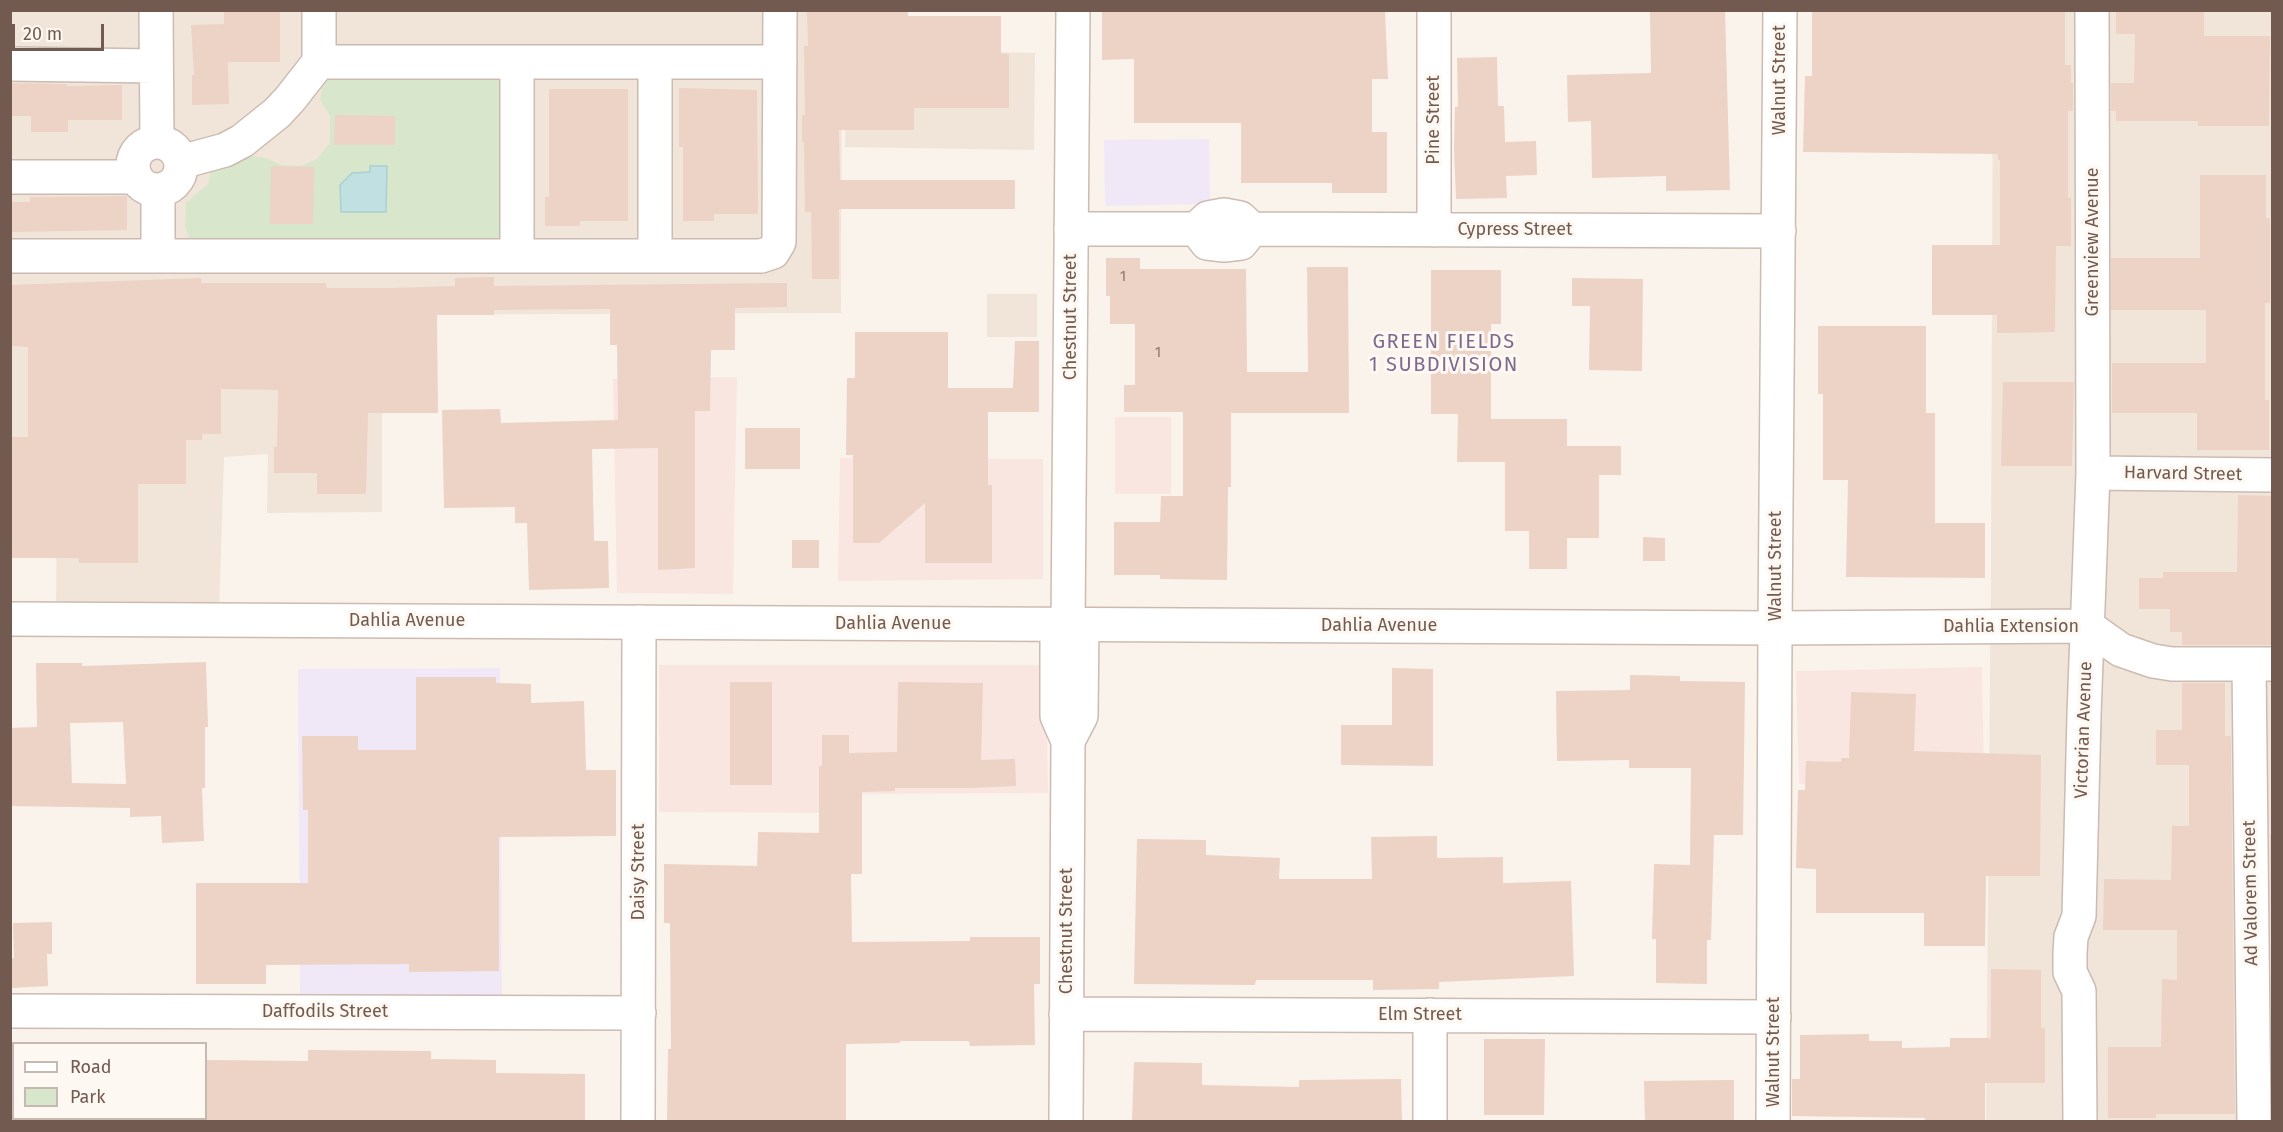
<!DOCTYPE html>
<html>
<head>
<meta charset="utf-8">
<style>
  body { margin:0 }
  #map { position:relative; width:2283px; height:1132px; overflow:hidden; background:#faf3eb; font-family:"Fira Sans",sans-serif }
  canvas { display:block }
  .frame { position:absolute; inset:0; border:12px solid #735a51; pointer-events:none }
  .legend { position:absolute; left:12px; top:1042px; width:195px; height:78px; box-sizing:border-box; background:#fdf8f1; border:2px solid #c6b9b1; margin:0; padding:8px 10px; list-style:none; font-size:18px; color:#735a51 }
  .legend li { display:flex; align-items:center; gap:12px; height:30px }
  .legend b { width:30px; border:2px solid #c6b9b1 }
  .scale { position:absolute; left:12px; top:24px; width:92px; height:27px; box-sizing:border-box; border:3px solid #735a51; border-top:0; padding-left:8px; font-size:18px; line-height:21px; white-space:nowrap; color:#735a51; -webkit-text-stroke:4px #fdf8f1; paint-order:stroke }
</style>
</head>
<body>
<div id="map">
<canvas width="2283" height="1132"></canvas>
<div class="frame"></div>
<ul class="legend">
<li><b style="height:8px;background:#fff"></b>Road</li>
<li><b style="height:16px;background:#d8e7cb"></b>Park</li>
</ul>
<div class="scale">20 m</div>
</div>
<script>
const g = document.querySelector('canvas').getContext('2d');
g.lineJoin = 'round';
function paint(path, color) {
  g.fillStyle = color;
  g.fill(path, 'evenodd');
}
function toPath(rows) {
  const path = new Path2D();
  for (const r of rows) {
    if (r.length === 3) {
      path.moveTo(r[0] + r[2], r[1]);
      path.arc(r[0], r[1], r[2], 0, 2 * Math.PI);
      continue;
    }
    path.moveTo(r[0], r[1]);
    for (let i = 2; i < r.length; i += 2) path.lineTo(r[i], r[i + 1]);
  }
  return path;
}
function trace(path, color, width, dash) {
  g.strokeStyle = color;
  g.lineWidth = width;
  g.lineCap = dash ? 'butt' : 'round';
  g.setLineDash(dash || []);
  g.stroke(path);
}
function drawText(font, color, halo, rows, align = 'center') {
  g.font = font + ' "Fira Sans",sans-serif';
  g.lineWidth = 6;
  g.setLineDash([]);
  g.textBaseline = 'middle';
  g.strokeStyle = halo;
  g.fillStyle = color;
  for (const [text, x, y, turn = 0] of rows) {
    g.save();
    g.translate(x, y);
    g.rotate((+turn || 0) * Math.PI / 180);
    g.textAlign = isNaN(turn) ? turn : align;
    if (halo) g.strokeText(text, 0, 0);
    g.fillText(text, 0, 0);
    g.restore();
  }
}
paint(toPath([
  [10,11,842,11,841,313,11,316],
  [1993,11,2272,11,2272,1121,1986,1122,1991,567],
  [847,50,1035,53,1034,150,845,147],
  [987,294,1037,294,1037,337,987,337],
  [382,321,382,512,267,513,268,454,224,457,219,612,56,612,57,485,11,485,10,323]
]), '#f1e5da');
paint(toPath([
  [737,377,733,594,617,593,613,379],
  [1115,417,1171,417,1171,494,1115,494],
  [840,458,1043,459,1043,579,838,581],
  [659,665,1046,665,1048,793,855,794,854,813,659,812],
  [1982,667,1984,780,1799,784,1796,671]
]), '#f9e6e1');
paint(toPath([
  [1209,139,1210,204,1105,206,1104,140],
  [500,668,502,996,300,997,298,669]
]), '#f0e8f7');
paint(toPath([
  [333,70,510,73,510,241,202,244,189,239,185,226,186,203,208,184,211,171,253,156,266,158,281,165,301,166,317,159,330,143,330,116,320,100,322,88]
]), '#d8e7cb');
const water = toPath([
  [370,166,387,166,386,212,341,212,340,185,352,173,370,172,370,166]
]);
paint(water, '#c1e0e2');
trace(water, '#a9d0d3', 1.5);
paint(toPath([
  [224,10,280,10,280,62,228,62,229,104,192,105,192,75,194,75,191,25,224,24],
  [807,10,908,10,908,16,1001,16,1001,53,1009,54,1009,108,914,108,914,130,839,130,840,180,1015,180,1015,209,839,209,839,279,812,279,811,212,805,212,804,142,802,142,802,115,805,115,804,46,808,46],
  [1102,10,1385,10,1388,79,1372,79,1372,132,1387,132,1387,193,1332,193,1332,183,1241,183,1241,123,1134,123,1134,59,1102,60],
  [1650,10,1725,10,1730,190,1666,191,1666,176,1592,178,1591,121,1568,122,1567,75,1651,73],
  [1812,10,2065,10,2065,65,2071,65,2071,83,2073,83,2073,111,2068,111,2068,198,2071,198,2071,246,2056,246,2055,332,1997,333,1997,315,1932,315,1932,245,2000,245,2000,160,1998,160,1998,154,1803,152,1805,76,1812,76],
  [2116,10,2204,10,2204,36,2270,36,2269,126,2198,126,2198,121,2116,121,2116,111,2111,111,2111,83,2134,83,2135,34,2116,34],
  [1497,57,1498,106,1504,106,1505,142,1536,141,1537,175,1506,176,1507,198,1456,199,1454,149,1455,107,1458,107,1457,58],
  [10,83,67,84,67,86,122,85,122,120,68,120,68,132,31,132,31,116,10,116],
  [679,88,757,90,758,214,714,214,714,221,683,221,683,147,679,147],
  [549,89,628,89,628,221,580,221,580,226,545,226,545,197,549,197],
  [335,115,395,116,395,145,334,145],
  [271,166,314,167,313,224,270,224],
  [2200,175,2266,175,2266,218,2270,218,2270,303,2265,303,2265,400,2269,400,2269,450,2197,450,2197,413,2112,413,2112,363,2206,363,2206,310,2111,310,2111,258,2200,258],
  [127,196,127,230,10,232,10,202,30,202,30,197],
  [1106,258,1140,258,1140,269,1246,269,1247,372,1308,372,1307,267,1348,267,1349,413,1231,413,1231,487,1228,487,1227,580,1160,579,1160,575,1114,575,1114,522,1160,522,1161,496,1183,496,1183,412,1124,412,1124,385,1135,385,1135,324,1110,324,1110,296,1106,296],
  [1431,270,1501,270,1501,324,1491,324,1491,419,1567,419,1567,446,1621,446,1621,475,1599,475,1599,538,1567,538,1567,569,1529,569,1529,531,1505,531,1505,462,1457,462,1458,414,1431,414],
  [494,277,494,286,787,283,787,307,735,308,735,350,711,350,710,411,695,411,695,568,658,570,658,448,592,449,594,541,608,541,609,588,529,590,527,523,515,523,515,507,444,508,442,410,500,409,501,423,618,420,617,345,610,345,610,309,601,309,494,310,494,315,437,315,438,413,368,413,366,494,317,494,317,473,274,473,274,447,277,447,278,390,221,389,221,434,202,434,202,440,186,440,186,484,138,484,138,563,79,563,79,558,10,558,10,437,28,437,28,347,10,346,10,285,201,278,201,283,326,283,327,288,390,288,455,286,455,278],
  [1572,278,1643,279,1642,371,1589,370,1590,306,1572,306],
  [1818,326,1926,326,1926,413,1935,413,1935,523,1985,523,1985,578,1846,577,1848,480,1823,480,1823,394,1818,394],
  [855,332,948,332,948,388,1013,388,1015,341,1039,341,1039,412,988,412,988,485,992,485,992,563,925,563,925,503,879,543,853,543,853,455,846,455,847,378,855,378],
  [2003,382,2074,382,2072,466,2001,466],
  [745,428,800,428,800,469,745,469],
  [2238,495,2272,496,2272,645,2182,645,2182,632,2170,632,2170,609,2139,609,2139,578,2163,578,2163,572,2237,572],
  [1643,537,1665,538,1665,561,1643,561],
  [792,540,819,540,819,568,792,568],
  [206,662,208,727,205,727,205,788,202,788,204,841,162,843,161,816,130,817,130,808,10,806,10,728,37,727,36,663,82,663,82,666],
  [123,722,126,784,72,783,70,723],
  [1392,668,1433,669,1433,766,1341,765,1341,725,1392,725],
  [1630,675,1680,676,1680,681,1745,682,1743,835,1714,835,1711,940,1707,940,1707,984,1656,983,1656,939,1652,939,1654,864,1690,865,1691,768,1629,768,1629,760,1557,761,1556,691,1630,690],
  [416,677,496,677,496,683,531,684,531,703,584,701,586,770,616,770,616,836,499,837,499,971,409,972,409,964,266,965,266,984,196,984,196,883,308,883,308,810,303,810,302,736,358,736,358,750,416,750],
  [730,682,772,682,772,785,730,785],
  [898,682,983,683,981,760,1015,759,1016,786,972,788,895,788,895,791,862,792,862,874,851,874,852,942,970,941,970,937,1040,937,1040,984,1034,984,1035,1045,970,1046,969,1041,900,1041,900,1043,846,1044,846,1122,667,1122,668,1049,671,1049,670,923,664,923,664,864,757,866,758,832,819,833,819,766,822,766,822,735,849,735,849,753,897,752],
  [2182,683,2225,683,2225,736,2231,736,2235,1114,2156,1114,2156,1118,2108,1118,2108,1047,2161,1047,2162,979,2177,980,2177,930,2103,930,2104,879,2171,880,2172,826,2189,826,2189,765,2156,765,2156,730,2182,730],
  [1851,692,1916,694,1914,751,2041,755,2040,876,1986,876,1985,946,1924,946,1924,913,1816,913,1816,869,1796,868,1798,790,1805,790,1806,761,1841,762,1841,758,1849,758],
  [2270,835,2272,835,2272,1099],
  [1437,836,1437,858,1503,857,1503,883,1571,881,1574,976,1439,982,1439,989,1373,990,1373,980,1256,980,1255,985,1134,984,1137,839,1206,840,1206,855,1280,858,1279,879,1372,879,1371,837],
  [52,922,52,954,47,954,48,986,12,988,10,958,14,958,13,923],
  [1991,969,2041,970,2041,1028,2045,1028,2045,1083,1985,1083,1985,1122,1925,1122,1925,1118,1792,1116,1792,1079,1800,1079,1800,1035,1869,1034,1869,1041,1902,1041,1902,1048,1950,1047,1950,1038,1991,1038],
  [1484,1039,1545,1039,1544,1115,1484,1115],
  [308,1050,431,1051,431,1059,496,1060,496,1073,585,1074,585,1122,206,1122,206,1060,308,1061],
  [1134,1062,1202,1063,1202,1085,1299,1087,1299,1080,1401,1079,1402,1122,1132,1122],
  [1734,1080,1734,1122,1645,1122,1644,1081]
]), '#edd2c6');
const street = toPath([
  [156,10,157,141],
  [1780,10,1775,628,2087,626,2121,650,2153,661,2172,664,2272,664],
  [319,62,780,62],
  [517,62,517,256],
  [655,62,655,256],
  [10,64,156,66],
  [157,166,24],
  [181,162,225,150,242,141,277,113,290,99,319,62,319,10],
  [10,177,136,177],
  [158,190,158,256],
  [1071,229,1196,229,1208,218,1224,215,1240,218,1252,229,1779,231],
  [1196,229,1207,243,1224,245,1241,243,1252,229],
  [1434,230,1434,10],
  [10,256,761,256,773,252,779,242,780,10],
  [2093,473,2272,475],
  [1057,624,1057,716,1068,741,1066,1122],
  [2249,664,2254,1122],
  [1068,741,1081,716,1082,625],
  [10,1011,639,1013],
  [1066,1014,1774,1017],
  [1430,1015,1430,1122],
  [638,1122,639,622],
  [2080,1122,2079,991,2070,972,2070,953,2071,937,2079,916,2084,715,2093,473,2092,10]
]);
const secondary = toPath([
  [10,619,1775,628,1773,1122],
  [1068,624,1073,10]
]);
trace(street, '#ccbbb2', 36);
trace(secondary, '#cebbb0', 36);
trace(street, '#fff', 33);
trace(secondary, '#fff', 33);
drawText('15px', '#92786e', null, [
  ["1",1123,277],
  ["1",1158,353]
]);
drawText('18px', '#735a51', '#fdf8f1', [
  ["Walnut Street",1780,80,-90],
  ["Pine Street",1434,120,-90],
  ["Cypress Street",1515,230],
  ["Greenview Avenue",2093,242,-90],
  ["Chestnut Street",1071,317,-90],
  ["Harvard Street",2183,474,1],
  ["Walnut Street",1776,566,-90],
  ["Dahlia Avenue",407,621],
  ["Dahlia Avenue",893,624],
  ["Dahlia Avenue",1379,626],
  ["Dahlia Extension",2011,627],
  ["Victorian Avenue",2084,730,-88],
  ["Daisy Street",639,872,-90],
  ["Ad Valorem Street",2251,893,-91],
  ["Chestnut Street",1067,931,-90],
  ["Daffodils Street",325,1012],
  ["Elm Street",1420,1015],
  ["Walnut Street",1774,1052,-90]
]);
g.letterSpacing = '1.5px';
drawText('20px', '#7e698e', '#fdf8f1', [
  ["GREEN FIELDS",1444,342],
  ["1 SUBDIVISION",1444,365]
]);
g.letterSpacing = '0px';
</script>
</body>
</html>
